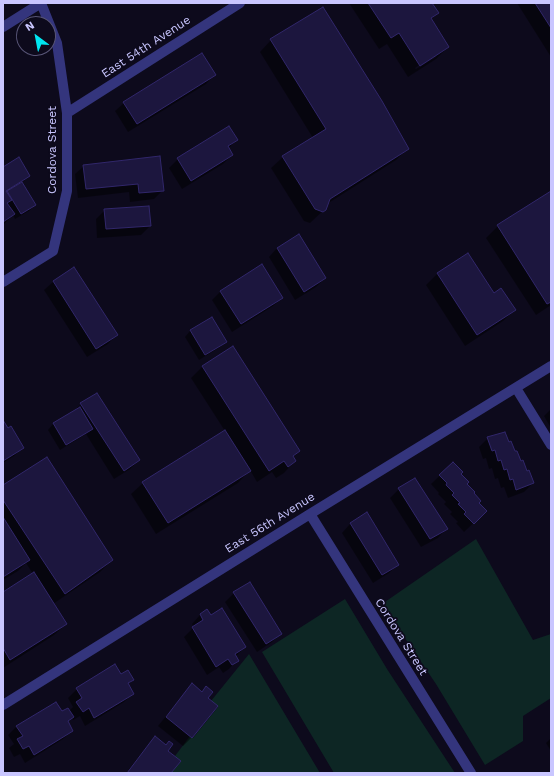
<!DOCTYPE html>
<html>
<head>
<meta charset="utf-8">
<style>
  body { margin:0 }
  #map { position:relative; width:554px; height:776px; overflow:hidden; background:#0d0a1c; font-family:"Work Sans",sans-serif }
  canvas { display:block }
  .frame { position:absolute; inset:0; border:4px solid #c9c6ff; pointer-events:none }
  .north { position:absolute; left:16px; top:16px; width:40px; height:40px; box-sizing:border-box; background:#0d0a1c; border:1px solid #585577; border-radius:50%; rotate:328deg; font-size:11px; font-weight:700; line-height:16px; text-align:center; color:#c9c6ff }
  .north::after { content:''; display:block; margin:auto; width:14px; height:18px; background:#00e6f1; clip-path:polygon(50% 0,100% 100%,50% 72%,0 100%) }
</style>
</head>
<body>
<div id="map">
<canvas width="554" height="776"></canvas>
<div class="frame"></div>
<div class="north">N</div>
</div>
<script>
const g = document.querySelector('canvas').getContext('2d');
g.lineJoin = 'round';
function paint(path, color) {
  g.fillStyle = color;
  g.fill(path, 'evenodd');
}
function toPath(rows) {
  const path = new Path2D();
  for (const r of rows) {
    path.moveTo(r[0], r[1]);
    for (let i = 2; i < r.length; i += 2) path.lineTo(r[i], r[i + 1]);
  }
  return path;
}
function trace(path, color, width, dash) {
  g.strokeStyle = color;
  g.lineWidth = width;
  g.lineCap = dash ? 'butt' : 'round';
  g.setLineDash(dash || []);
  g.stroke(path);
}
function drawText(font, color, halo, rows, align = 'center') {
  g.font = font + ' "Work Sans",sans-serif';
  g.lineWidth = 3.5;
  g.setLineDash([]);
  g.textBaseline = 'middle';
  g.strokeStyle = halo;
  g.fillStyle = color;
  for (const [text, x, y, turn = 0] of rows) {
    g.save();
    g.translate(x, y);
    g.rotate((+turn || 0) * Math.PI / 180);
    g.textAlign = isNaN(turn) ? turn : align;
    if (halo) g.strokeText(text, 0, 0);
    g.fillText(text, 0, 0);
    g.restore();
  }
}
paint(toPath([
  [476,539,533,640,551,634,551,698,523,716,523,741,485,765,436,684,382,604],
  [345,599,387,669,455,773,334,773,262,652],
  [249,654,320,773,171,773,181,761,175,756,190,736,193,738,218,707,211,701]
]), '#0d2624');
paint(toPath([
  [349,3,431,3,437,13,430,20,448,47,436,59,408,77,387,44,379,49],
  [436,54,436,57,416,69,415,68],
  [517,3,551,3,551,57],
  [271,40,407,149,396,160,327,204,325,209,310,223,304,221,271,168,283,157,313,138,260,52],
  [214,75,206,84,128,132,115,111,124,103],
  [229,128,236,140,228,149,232,155,223,164,182,189,169,168,178,159],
  [84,166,163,190,154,199,130,202,129,192,78,198,75,174],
  [3,168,29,175,22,183,35,205,29,211,15,219,13,215,3,225],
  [551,192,551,305,536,315,486,238,498,226],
  [105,210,150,226,141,235,97,238,96,219],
  [277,248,325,278,316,287,295,300,269,257],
  [468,255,493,294,514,310,503,321,465,346,426,285,437,274],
  [74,268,116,335,108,344,87,357,44,290,53,282],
  [220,292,282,298,273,306,232,332,212,300],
  [211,318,226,342,220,347,199,360,185,337,190,331],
  [203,366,299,451,293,457,295,461,284,473,276,478,272,472,257,482,250,470,238,483,156,534,131,494,143,483,225,431,191,378],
  [81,404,139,460,130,469,114,479,86,434,60,450,48,430,53,424,73,412],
  [551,409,551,428,544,416],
  [3,422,23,447,14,456,3,463],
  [488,438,508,443,533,483,524,492,508,498,504,487,501,488,498,478,495,479,492,468,489,469,486,458,483,459,479,447],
  [453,463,478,503,486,511,464,532,456,523,458,522,450,514,452,512,444,504,446,502,438,494,439,493,431,484],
  [3,486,112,560,100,572,53,604,66,624,54,635,3,668,3,594,33,574,26,563,18,571,3,580],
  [399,489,446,529,438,538,421,547,390,498],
  [367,513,398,564,389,573,373,583,342,533,350,524],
  [234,593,280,634,272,642,257,652,225,602],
  [207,611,211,617,245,647,235,657,237,660,229,669,223,673,219,667,207,675,184,637,194,627,192,624,200,615],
  [121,675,133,679,127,685,133,693,124,702,85,726,80,716,73,720,72,718,67,723,72,731,63,739,25,763,20,754,14,757,9,748,14,744,8,735,17,726,69,711,73,707,68,698,77,689],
  [192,685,202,692,206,688,206,699,192,737,183,746,158,726,184,694],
  [155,738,167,751,170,773,126,773,147,746],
  [551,738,551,751,546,743]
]), '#0007');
const building = toPath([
  [368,3,432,3,439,13,431,18,449,47,420,66,399,33,391,38,368,3],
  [535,3,551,3,551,28,535,3],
  [323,7,382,101,409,149,330,199,326,210,323,212,315,209,282,156,326,129,270,39,323,7],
  [202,53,216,75,137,124,123,102,202,53],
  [229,126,238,140,228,146,233,155,191,181,177,158,229,126],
  [160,156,164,191,139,193,138,184,86,189,83,165,160,156],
  [19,157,30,176,6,191,12,200,7,203,15,214,3,222,3,167,19,157],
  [22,182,36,205,21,214,7,191,22,182],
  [551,191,551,302,547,304,497,225,551,191],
  [149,206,151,226,106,229,104,209,149,206],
  [299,234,326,278,304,292,277,248,299,234],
  [468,253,494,293,501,288,516,310,477,335,437,273,468,253],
  [262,264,283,298,241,324,220,291,262,264],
  [74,267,118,335,96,349,53,281,74,267],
  [212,317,227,342,205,355,190,330,212,317],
  [233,346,300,451,293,456,296,461,288,467,284,461,269,471,202,366,233,346],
  [97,393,140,460,124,471,80,403,97,393],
  [80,407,93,429,66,445,53,423,80,407],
  [3,420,8,428,11,426,24,448,3,461,3,420],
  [225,430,251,471,168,523,142,482,225,430],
  [505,432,509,442,511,441,515,451,517,451,521,461,523,460,527,471,529,470,534,483,516,490,513,479,510,480,507,469,504,470,501,460,498,461,495,450,492,451,487,437,505,432],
  [47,457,113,560,65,594,3,500,3,485,47,457],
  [453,462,463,472,461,474,469,482,467,484,475,492,474,493,481,501,479,503,487,511,474,524,464,514,466,512,458,504,460,503,452,495,454,493,446,485,447,483,439,475,453,462],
  [415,478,448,529,430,539,398,488,415,478],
  [367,512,399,565,382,575,350,523,367,512],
  [3,517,30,560,3,577,3,517],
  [34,572,67,624,10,660,3,648,3,592,34,572],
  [250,582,282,634,266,644,233,592,250,582],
  [222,608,246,647,235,654,239,661,232,665,228,659,216,667,192,627,203,620,200,614,207,609,211,615,222,608],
  [115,664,121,674,128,670,134,680,128,683,134,694,94,718,89,708,83,712,76,702,82,698,76,688,115,664],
  [192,683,202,692,206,686,213,692,208,698,218,706,192,738,166,717,192,683],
  [56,702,62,711,68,708,74,717,68,721,73,731,34,755,29,746,23,749,17,739,23,736,16,726,56,702],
  [155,736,166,745,169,741,173,744,168,751,181,761,171,773,127,773,155,736]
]);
paint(building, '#1c163e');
trace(building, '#31276b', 1);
trace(toPath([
  [3,27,41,3],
  [67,113,240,3],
  [3,282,53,251,67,191,67,113,57,43,41,3],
  [516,388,551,445],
  [310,514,471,773],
  [3,705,310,514,551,366]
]), '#34357d', 10);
drawText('12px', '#c9c6ff', '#0d0a1c', [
  ["East 54th Avenue",146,47,-33],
  ["Cordova Street",52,150,-90],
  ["East 56th Avenue",270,523,-32],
  ["Cordova Street",401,637,58]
]);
</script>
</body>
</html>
